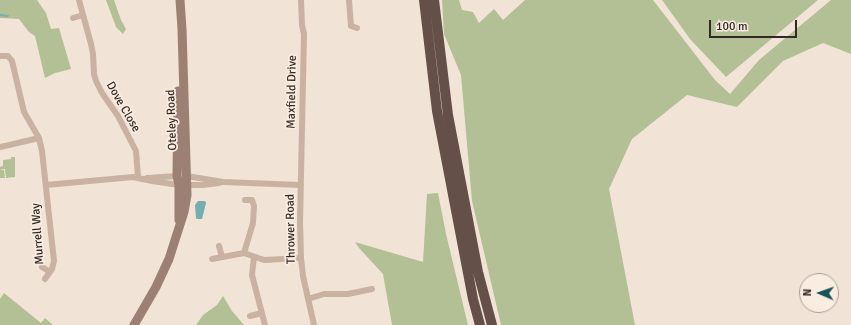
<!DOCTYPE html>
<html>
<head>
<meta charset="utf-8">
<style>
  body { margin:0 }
  #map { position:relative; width:851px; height:325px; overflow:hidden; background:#f1e3d5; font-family:Signika,sans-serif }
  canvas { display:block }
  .north { position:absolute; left:799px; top:273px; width:40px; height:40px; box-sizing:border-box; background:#f9ede1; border:1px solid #aa9e95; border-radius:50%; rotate:272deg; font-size:11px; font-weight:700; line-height:16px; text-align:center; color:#332824 }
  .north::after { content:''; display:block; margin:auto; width:14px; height:18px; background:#195355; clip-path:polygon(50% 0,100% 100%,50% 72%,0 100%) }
  .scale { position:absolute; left:709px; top:20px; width:88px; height:18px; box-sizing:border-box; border:2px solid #332824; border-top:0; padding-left:5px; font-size:12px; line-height:14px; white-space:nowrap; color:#332824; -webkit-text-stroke:3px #f9ede1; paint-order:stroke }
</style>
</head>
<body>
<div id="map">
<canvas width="851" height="325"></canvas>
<div class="north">N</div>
<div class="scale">100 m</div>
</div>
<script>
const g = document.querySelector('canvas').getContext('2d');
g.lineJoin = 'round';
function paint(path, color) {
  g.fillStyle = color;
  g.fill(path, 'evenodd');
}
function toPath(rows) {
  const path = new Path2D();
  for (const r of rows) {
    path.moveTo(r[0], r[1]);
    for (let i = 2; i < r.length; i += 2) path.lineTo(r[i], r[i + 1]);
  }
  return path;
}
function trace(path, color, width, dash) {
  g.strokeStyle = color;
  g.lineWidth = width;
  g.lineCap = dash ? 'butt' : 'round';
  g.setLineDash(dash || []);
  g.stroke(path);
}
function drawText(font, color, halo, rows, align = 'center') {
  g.font = font + ' Signika,sans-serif';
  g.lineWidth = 3.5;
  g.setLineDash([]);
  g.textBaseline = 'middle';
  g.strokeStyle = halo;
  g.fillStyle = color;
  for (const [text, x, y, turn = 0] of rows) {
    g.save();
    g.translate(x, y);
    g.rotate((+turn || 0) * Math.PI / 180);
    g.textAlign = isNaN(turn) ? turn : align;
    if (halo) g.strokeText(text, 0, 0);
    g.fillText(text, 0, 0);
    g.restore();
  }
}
paint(toPath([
  [0,0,37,0,46,13,51,29,59,28,71,69,55,73,45,78,35,36,29,32,19,19,0,18],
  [106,0,114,0,121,20,126,29,123,34,116,27],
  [442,0,459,0,462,10,473,12,479,23,494,9,503,20,525,0,653,0,715,80,730,94,759,60,831,0,851,0,851,54,823,43,783,61,737,107,687,95,632,139,609,189,635,325,501,325,472,201,461,75,444,34],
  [662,0,818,0,726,77,690,39],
  [11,157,15,157,15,177,6,178,5,169,4,169,0,170,4,170,5,178,0,178,0,163,0,167,3,166,3,160,11,159],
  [438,193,446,234,468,325,392,325,383,274,359,248,355,242,423,262,427,194],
  [4,293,41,323,45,318,53,325,0,325,0,299],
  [223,296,232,311,244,325,196,325,203,315,217,305]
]), '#b3c095');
paint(toPath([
  [198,201,205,201,206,203,202,219,197,219,196,218,195,205]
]), '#74aeae');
trace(toPath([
  [0,15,8,16]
]), '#74aeae', 2);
trace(toPath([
  [79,0,91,44,93,54,94,74,96,81,102,93,118,116,136,151,138,177],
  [301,0,302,25,304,34,300,222,301,258,303,276,314,325],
  [349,0,351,26,357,28],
  [73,18,83,15],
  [0,56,8,56,12,61,24,112,39,138,42,151,54,261,52,269,45,279],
  [0,147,39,138],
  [187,176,223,182,301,185],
  [147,178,177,176],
  [46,185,133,177,152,181,179,185],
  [187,185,203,185,219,183],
  [219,246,222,257],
  [244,253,253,223,254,206,252,200,245,200],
  [254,257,252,275,265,325],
  [212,259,244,253,264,260,301,258],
  [42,267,50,272],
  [308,299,324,294,348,294,372,289],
  [250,316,262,313]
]), '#c9b2a1', 6);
trace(toPath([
  [178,91,177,176,179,185,179,220],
  [134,325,156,287,169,259,184,212,187,195,182,29,180,0]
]), '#9c8073', 9);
trace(toPath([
  [424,0,437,111,473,299,480,325],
  [434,0,448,115,478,272,492,325]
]), '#645048', 10);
drawText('12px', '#332824', '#f9ede1', [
  ["Maxfield Drive",292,92,-89],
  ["Dove Close",123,107,60],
  ["Oteley Road",172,120,-92],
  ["Thrower Road",291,229,-91],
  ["Murrell Way",38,234,-94]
]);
</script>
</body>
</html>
